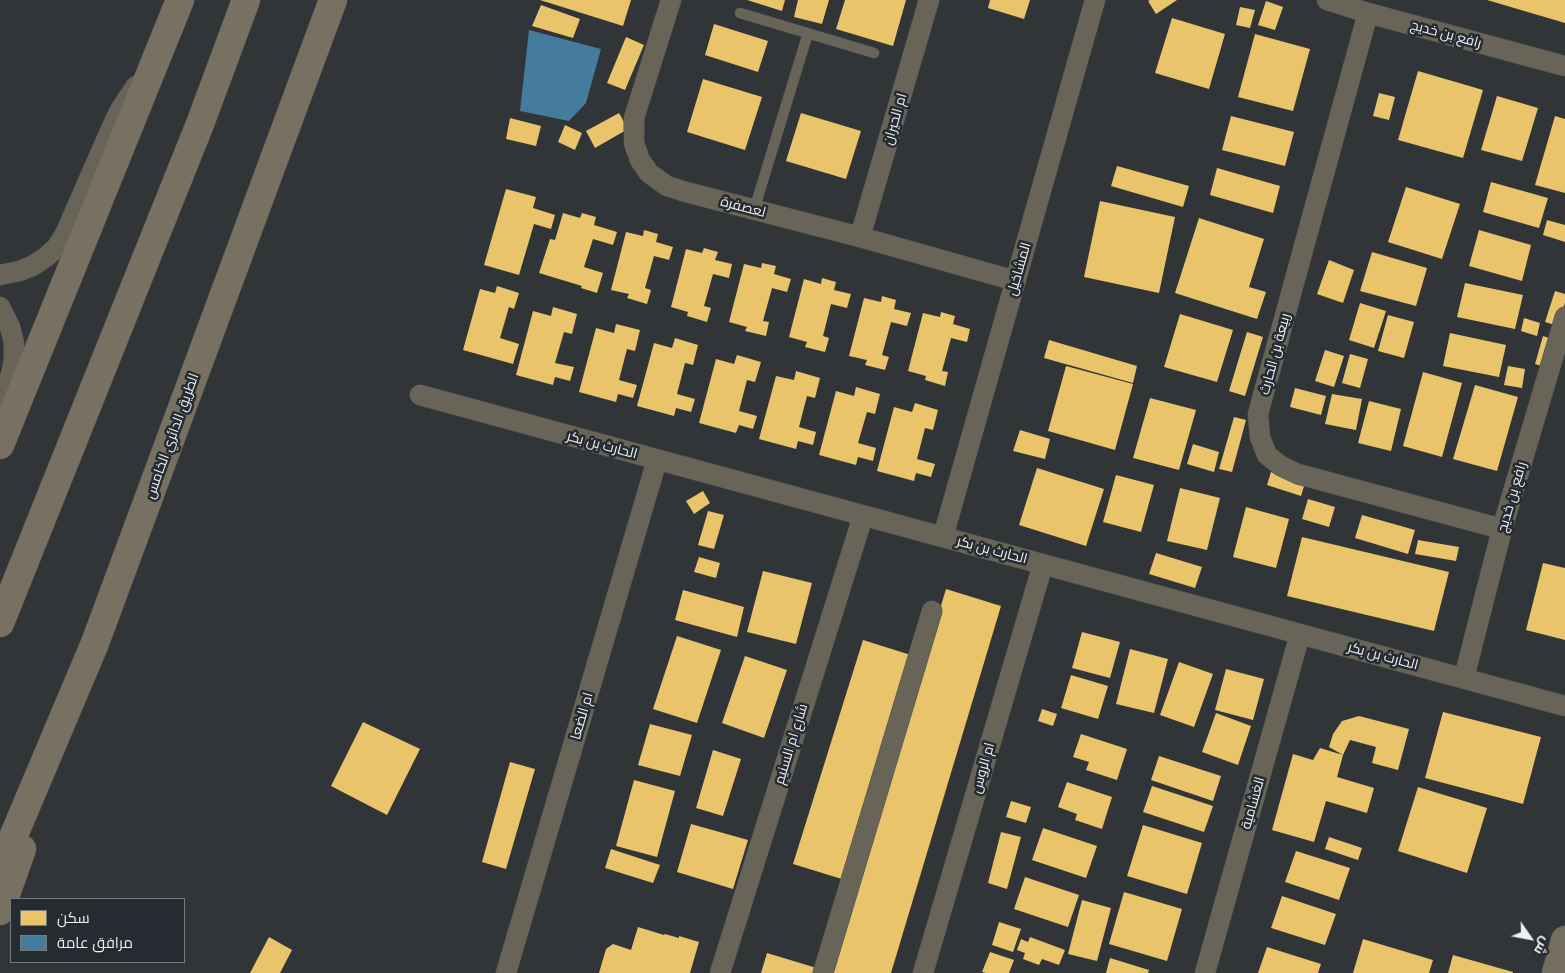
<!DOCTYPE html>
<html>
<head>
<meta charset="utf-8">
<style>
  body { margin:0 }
  #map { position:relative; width:1565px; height:973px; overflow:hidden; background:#323537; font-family:"Public Sans",Cairo,sans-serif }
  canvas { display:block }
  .legend { position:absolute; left:10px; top:898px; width:175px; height:65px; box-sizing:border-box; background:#252b30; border:1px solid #757a7e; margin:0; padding:6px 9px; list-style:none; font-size:15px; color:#edf0f4 }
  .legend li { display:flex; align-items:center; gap:10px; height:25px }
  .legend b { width:25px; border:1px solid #757a7e }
  .north { position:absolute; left:1505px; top:913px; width:50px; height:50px; -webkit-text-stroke:4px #252b30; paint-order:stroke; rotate:123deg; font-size:14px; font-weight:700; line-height:20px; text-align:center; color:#edf0f4 }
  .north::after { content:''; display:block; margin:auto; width:18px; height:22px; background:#edf0f4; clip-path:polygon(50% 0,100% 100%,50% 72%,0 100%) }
</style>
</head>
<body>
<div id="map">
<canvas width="1565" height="973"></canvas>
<ul class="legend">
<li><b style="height:14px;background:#e9c46a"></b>سكن</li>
<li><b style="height:14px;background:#457b9d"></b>مرافق عامة</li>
</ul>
<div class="north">ش</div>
</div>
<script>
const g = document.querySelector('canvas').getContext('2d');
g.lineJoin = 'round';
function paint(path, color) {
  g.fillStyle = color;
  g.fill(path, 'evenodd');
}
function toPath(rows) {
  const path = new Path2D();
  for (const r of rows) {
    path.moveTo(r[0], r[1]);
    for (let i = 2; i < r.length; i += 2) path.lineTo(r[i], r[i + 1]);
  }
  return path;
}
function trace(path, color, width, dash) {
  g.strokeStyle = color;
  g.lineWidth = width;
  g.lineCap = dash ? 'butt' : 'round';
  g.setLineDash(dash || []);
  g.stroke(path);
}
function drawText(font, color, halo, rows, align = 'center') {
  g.font = font + ' "Public Sans",Cairo,sans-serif';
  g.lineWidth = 5;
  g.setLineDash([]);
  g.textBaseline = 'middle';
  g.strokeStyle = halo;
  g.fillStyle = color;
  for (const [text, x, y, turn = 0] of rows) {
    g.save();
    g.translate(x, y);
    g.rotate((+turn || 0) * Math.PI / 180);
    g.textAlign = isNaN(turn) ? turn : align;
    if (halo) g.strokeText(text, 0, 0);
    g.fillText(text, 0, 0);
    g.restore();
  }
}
paint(toPath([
  [540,0,631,0,623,26],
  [747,0,785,0,782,11],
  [798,0,829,0,822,24,794,17],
  [845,0,906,0,893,46,836,29],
  [990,0,1030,0,1024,19,988,8],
  [1150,0,1177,0,1156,14,1148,1],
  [1487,0,1565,0,1565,23],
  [1266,1,1283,7,1275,30,1258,25],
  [541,5,580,19,573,38,532,26],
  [1240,7,1255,10,1250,28,1236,25],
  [1172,18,1225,34,1209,89,1155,73],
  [714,24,768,41,758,72,705,55],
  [1255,34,1310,49,1293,111,1238,97],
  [626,37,644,45,625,90,607,83],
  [1418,71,1483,90,1463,158,1398,140],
  [703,79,762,97,745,150,687,132],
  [1379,93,1395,97,1389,120,1373,116],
  [1497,96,1538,108,1522,161,1481,150],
  [619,113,628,129,595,148,586,131],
  [801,113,861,131,846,179,786,161],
  [1231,116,1294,132,1285,166,1222,150],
  [1555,116,1565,119,1565,193,1535,185],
  [510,118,541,126,536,146,506,139],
  [565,125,582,133,575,150,558,142],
  [1117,166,1189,186,1183,207,1111,186],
  [1217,168,1280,186,1273,213,1210,195],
  [1491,182,1548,198,1539,228,1483,212],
  [1406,187,1460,204,1442,259,1388,242],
  [506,189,536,197,533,208,555,215,551,229,534,224,519,275,484,265],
  [1100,201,1175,217,1159,293,1084,277],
  [563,213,580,218,582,213,596,217,594,225,617,232,613,245,593,239,584,267,603,273,597,293,581,288,582,286,539,273,550,239,555,240],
  [1199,218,1264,239,1249,287,1266,292,1257,319,1175,293],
  [1547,220,1565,225,1565,242,1543,235],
  [644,230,658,234,656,242,673,247,669,260,654,256,645,288,651,290,647,304,627,298,629,294,611,290,626,232,643,236],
  [1479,230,1531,245,1522,281,1469,266],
  [704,248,718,252,715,260,732,264,729,278,713,274,704,306,711,308,707,322,687,316,688,312,671,307,686,249,702,253],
  [1372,252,1427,268,1416,306,1360,291],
  [1329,260,1354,270,1343,303,1317,294],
  [762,263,776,266,774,274,791,279,787,292,772,288,763,321,769,322,766,336,745,331,747,327,729,322,744,264,761,268],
  [822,278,836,282,834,290,851,294,847,308,831,304,823,336,829,338,825,352,805,347,807,342,789,337,804,279,821,284],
  [1465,283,1523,295,1515,329,1457,317],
  [497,286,519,293,514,309,509,307,500,338,519,344,513,364,463,350,480,289,495,293],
  [1555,291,1565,294,1565,303,1558,326,1545,322],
  [882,296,896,300,894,309,911,313,907,326,891,322,882,355,889,357,885,370,865,365,867,360,849,356,864,298,881,302],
  [1360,303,1386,311,1374,348,1349,340],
  [553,307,577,314,572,334,564,332,555,363,574,367,570,381,555,377,553,385,516,375,533,311,551,316],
  [941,312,955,316,953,324,970,329,967,342,951,338,942,371,948,372,945,386,925,380,926,376,908,371,923,313,940,317],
  [1180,314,1233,330,1217,382,1164,367],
  [1388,315,1414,322,1404,358,1378,351],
  [1524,318,1540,323,1537,336,1521,331],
  [616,324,640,330,635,351,627,349,619,380,637,385,633,398,618,394,616,402,579,392,596,328,614,333],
  [1247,332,1263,337,1245,396,1229,391],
  [1450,333,1506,345,1499,377,1443,366],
  [1543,336,1552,339,1545,367,1535,364],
  [675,338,698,345,693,365,685,363,677,394,695,399,691,412,676,408,674,416,637,406,654,343,672,348],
  [1049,340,1137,366,1133,383,1044,358],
  [1325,350,1344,356,1334,387,1315,381],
  [1350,354,1368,359,1360,388,1342,383],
  [737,355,761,362,755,382,747,380,739,411,757,416,753,429,739,425,736,433,699,423,716,359,734,364],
  [1066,366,1133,384,1115,450,1048,431],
  [1508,366,1525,369,1522,388,1504,385],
  [796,371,820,378,815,398,807,396,799,427,816,432,813,445,798,441,796,449,759,439,776,376,794,380],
  [1423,372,1462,383,1442,457,1403,446],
  [1475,385,1518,397,1497,471,1453,459],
  [856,387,880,394,875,414,867,412,858,443,876,448,873,461,858,457,856,465,819,455,836,391,854,396],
  [1295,388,1326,396,1321,415,1290,407],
  [1332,394,1362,399,1356,430,1325,424],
  [1150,398,1196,410,1179,470,1133,458],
  [1369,401,1401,409,1391,451,1358,443],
  [915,403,938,410,933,430,925,428,917,459,935,464,931,477,916,473,914,481,877,471,894,407,912,412],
  [1234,417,1246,420,1232,472,1219,469],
  [1020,430,1050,439,1045,459,1013,451],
  [1193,444,1219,452,1214,472,1187,464],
  [1037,468,1104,489,1086,546,1019,525],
  [1271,472,1305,483,1301,496,1267,485],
  [1116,475,1154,485,1141,532,1103,522],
  [1180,488,1220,498,1207,550,1167,541],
  [703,491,710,503,694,514,686,501],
  [1308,499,1335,507,1329,527,1302,519],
  [1246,507,1289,519,1276,568,1233,557],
  [708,511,724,515,714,549,698,545],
  [1362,515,1415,530,1408,554,1355,538],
  [1302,537,1449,572,1434,631,1287,596],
  [1418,540,1459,547,1456,561,1415,554],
  [1156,553,1202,567,1195,588,1149,574],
  [699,557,720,563,716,578,694,572],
  [1543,563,1565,568,1565,640,1526,630],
  [763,571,812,583,796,644,747,632],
  [946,589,1001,606,891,973,830,973],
  [683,590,744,607,737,637,675,620],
  [1082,632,1120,642,1110,678,1072,668],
  [677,636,721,650,697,723,653,709],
  [863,640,914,656,845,880,793,864],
  [1130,649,1168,659,1154,713,1116,704],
  [745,656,787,670,764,738,722,723],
  [1179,662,1213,674,1194,727,1160,715],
  [1226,669,1264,679,1253,720,1215,710],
  [1071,675,1108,686,1098,719,1061,708],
  [1042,709,1057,714,1053,726,1038,721],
  [1443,712,1541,737,1523,804,1425,778],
  [1216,713,1251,726,1238,765,1202,752],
  [1359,716,1409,729,1398,770,1372,763,1376,747,1350,740,1343,755,1337,777,1374,788,1367,813,1326,801,1314,842,1272,830,1293,754,1313,760,1320,748,1343,755,1329,747,1333,734,1342,721],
  [363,722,420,749,387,815,331,786],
  [650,724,692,735,680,776,638,765],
  [1081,734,1127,749,1117,780,1086,770,1089,762,1073,757],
  [713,750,741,759,723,816,696,808],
  [1159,756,1221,776,1213,801,1151,780],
  [510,762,535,769,506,869,482,862],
  [634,780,675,791,657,857,616,846],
  [1067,782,1112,797,1102,829,1075,820,1077,814,1058,807],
  [1152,786,1213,806,1204,832,1143,812],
  [1418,787,1487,808,1467,873,1398,851],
  [1011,801,1031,807,1026,823,1006,817],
  [691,824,748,840,733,889,677,872],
  [1143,825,1202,843,1187,894,1127,876],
  [1043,828,1097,846,1086,878,1032,860],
  [1001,832,1021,837,1007,889,988,883],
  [1329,837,1362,848,1358,860,1325,849],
  [611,849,660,865,653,883,605,868],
  [1296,851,1350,868,1339,900,1285,882],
  [1025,877,1079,895,1068,927,1014,909],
  [1124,892,1182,909,1167,961,1109,944],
  [1282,896,1336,914,1325,945,1271,928],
  [1082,900,1111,908,1097,961,1068,954],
  [999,922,1021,929,1013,952,992,945],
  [638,927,664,935,665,934,679,938,679,936,699,942,690,973,599,973,606,949,613,944,631,950],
  [269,937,292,950,280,973,250,973],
  [1030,937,1065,950,1059,965,1042,959,1039,965,1023,959,1025,953,1017,950,1021,939,1028,942],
  [1363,939,1433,960,1429,973,1353,973],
  [1267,947,1321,964,1318,973,1258,973],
  [990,952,1014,960,1009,973,986,973,982,972],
  [767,953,820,969,819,973,761,973],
  [1453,955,1513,972,1513,973,1448,973],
  [1110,958,1149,970,1148,973,1106,973]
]), '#e9c46a');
paint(toPath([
  [529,30,601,49,586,103,569,121,520,111]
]), '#457b9d');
const lane = toPath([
  [740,13,874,53],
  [754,210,808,33]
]);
const street = toPath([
  [671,0,634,118,634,143,640,160,649,173,667,186,686,192,860,237,1016,281],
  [1327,0,1368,13,1565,66],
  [1368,13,1258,414,1260,437,1267,455,1281,466,1298,474,1502,529],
  [860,237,929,0],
  [0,275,20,271,34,265,46,257,57,247,65,234,111,129,120,110,136,86],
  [0,307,10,327,14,343,14,359,11,375,0,401],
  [420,395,1565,706],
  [943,537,1095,0],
  [1464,678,1502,529,1565,317],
  [506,973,657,460],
  [720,973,863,516],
  [823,973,932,611],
  [923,973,1043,564],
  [1205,973,1300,634]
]);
const secondary = toPath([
  [1556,973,1565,940]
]);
const highway = toPath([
  [0,445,180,0],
  [0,623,200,124,246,0],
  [0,868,95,643,333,0],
  [0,911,22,849]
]);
trace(lane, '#515354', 11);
trace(street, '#515354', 21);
trace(secondary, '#515354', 29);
trace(highway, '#515354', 29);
trace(lane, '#686458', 10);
trace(street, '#686458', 20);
trace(secondary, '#736e60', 28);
trace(highway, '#787162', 28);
drawText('14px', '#edf0f4', '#252b30', [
  ["رافع بن خديج",1446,34,15],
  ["ام الحيران",895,119,-74],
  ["لعصفرة",743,207,15],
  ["المشاخيل",1019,269,-74],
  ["ربيعة بن الحارث",1275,354,-75],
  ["الطريق الدائري الخامس",172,436,-70],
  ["الحارث بن بكر",602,445,15],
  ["رافع بن خديج",1512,497,-74],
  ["الحارث بن بكر",992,550,15],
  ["الحارث بن بكر",1383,656,15],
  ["ام الضعا",582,716,-74],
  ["شارع ام السنيم",791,744,-73],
  ["ام الروس",983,768,-74],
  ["الغشامية",1253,803,-74]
]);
</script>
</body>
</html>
